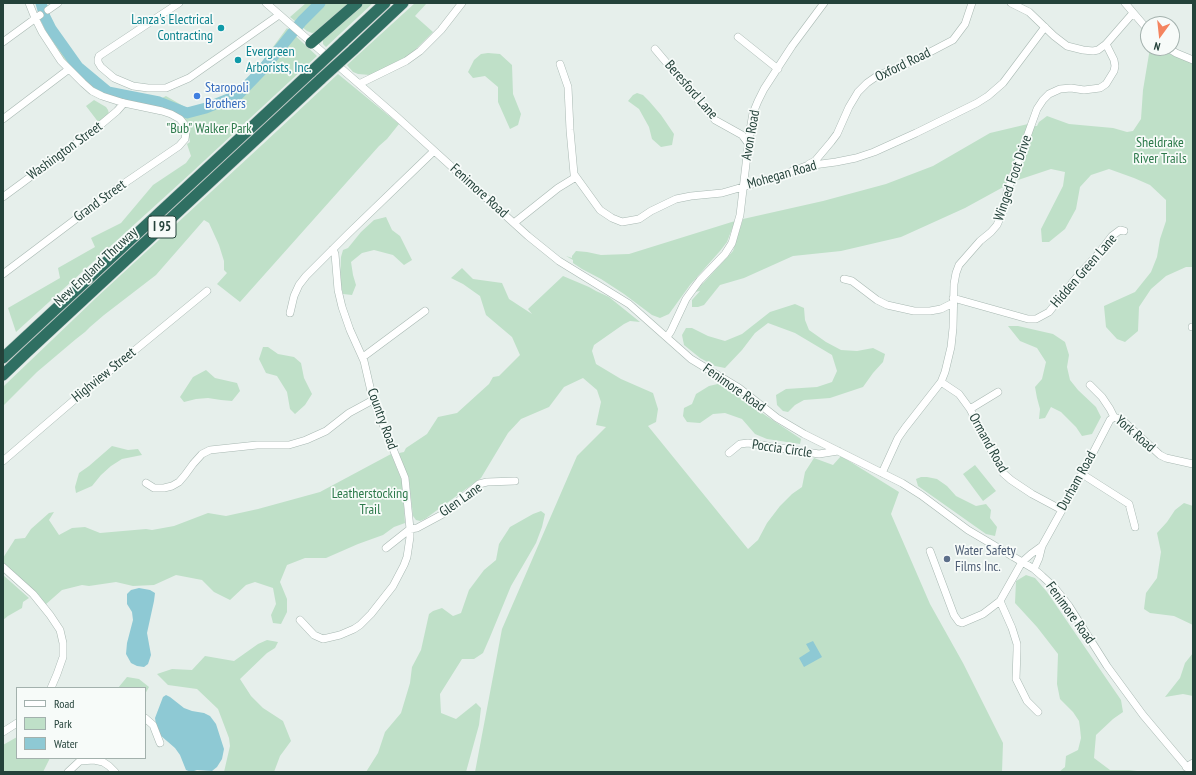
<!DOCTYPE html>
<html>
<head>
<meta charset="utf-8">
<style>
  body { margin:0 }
  #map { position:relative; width:1196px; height:775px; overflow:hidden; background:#e6efeb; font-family:"PT Sans Narrow",sans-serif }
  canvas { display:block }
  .frame { position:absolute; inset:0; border:4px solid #24423a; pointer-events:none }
  .legend { position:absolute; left:16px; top:687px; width:130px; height:72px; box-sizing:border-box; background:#f7fbf9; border:1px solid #a3b1ad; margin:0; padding:5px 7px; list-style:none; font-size:12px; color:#24423a }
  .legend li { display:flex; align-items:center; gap:8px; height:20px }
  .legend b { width:20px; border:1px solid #a3b1ad }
  .north { position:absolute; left:1140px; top:16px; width:40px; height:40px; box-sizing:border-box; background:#f7fbf9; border:1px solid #a3b1ad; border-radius:50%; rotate:195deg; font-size:11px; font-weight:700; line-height:16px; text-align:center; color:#24423a }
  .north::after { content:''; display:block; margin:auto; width:14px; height:18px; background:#f4845f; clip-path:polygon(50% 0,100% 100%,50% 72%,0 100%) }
</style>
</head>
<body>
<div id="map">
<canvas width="1196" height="775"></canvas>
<div class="frame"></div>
<ul class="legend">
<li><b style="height:5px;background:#fff"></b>Road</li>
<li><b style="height:11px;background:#bfe0c8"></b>Park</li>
<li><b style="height:11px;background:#8ec9d4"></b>Water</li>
</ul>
<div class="north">N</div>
</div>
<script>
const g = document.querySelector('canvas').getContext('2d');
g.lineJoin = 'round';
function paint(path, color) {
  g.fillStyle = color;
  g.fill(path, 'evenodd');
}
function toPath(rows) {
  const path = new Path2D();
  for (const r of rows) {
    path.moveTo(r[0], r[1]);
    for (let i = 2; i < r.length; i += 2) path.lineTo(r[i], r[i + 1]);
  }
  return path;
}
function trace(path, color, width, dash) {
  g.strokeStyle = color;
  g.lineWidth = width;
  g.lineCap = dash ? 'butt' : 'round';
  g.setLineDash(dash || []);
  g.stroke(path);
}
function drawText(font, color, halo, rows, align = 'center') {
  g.font = font + ' "PT Sans Narrow",sans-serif';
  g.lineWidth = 3.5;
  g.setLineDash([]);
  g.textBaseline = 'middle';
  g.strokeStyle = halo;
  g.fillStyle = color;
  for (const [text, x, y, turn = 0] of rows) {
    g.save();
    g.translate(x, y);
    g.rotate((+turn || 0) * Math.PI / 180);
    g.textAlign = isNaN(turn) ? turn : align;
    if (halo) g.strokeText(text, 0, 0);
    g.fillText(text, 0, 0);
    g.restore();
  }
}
paint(toPath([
  [306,3,350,3,317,32,312,33,307,31,290,17],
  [363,3,373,3,326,47,323,44,323,40,324,37],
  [415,3,427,3,415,16,433,32,411,54,396,63,370,75,358,74,353,72,347,65],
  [48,12,49,20,79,65,110,88,160,99,166,96,190,110,238,91,255,75,256,70,287,28,317,56,191,173,16,332,8,308,60,278,58,268,95,247,91,238,121,223,153,185,186,163,191,156,187,144,190,142,186,122,105,96,77,76,62,56,44,27,43,22,44,18],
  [1150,48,1161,48,1170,54,1193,64,1193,267,1186,267,1166,276,1151,289,1139,307,1138,331,1125,342,1117,339,1106,327,1104,306,1135,292,1151,272,1157,257,1160,239,1166,221,1166,200,1150,185,1134,178,1109,169,1091,175,1080,187,1076,209,1065,229,1049,242,1042,242,1041,229,1063,186,1065,172,1051,169,1018,180,1034,126,1037,126,1039,122,1047,116,1069,124,1113,128,1127,132,1133,131,1141,119,1143,90],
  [488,53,500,54,512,65,513,94,521,114,518,125,510,129,498,102,498,87,485,76,473,78,468,72,474,60,481,54],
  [338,74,399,124,387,139,379,146,240,302,217,284,227,273,224,270,224,261,219,245,209,223,204,220,156,275,104,315,90,327,85,332,76,339,37,372,3,406,3,387,7,383,97,297,263,144],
  [637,93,643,95,649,101,661,115,674,134,672,145,661,147,652,139,649,127,639,109,628,101,633,95],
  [94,100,106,107,108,110,109,114,99,123,86,106],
  [1028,124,1007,185,965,208,901,237,841,251,793,256,744,278,720,285,704,305,698,307,692,307,692,300,700,291,695,292,733,251,743,219,823,201,886,184,933,166,990,133],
  [386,217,392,230,400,236,412,260,404,265,393,255,374,250,362,253,351,262,353,275,356,285,352,295,343,294,340,281,341,257,343,250,348,248,361,232,374,220],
  [735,221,727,242,720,251,690,285,669,314,660,318,652,315,624,294,601,279,582,269,573,263,573,260,566,256,572,258,572,256,576,251,587,252,601,255,629,254],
  [462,268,473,279,502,283,509,299,532,314,528,309,563,276,589,287,596,291,609,297,640,322,630,321,624,324,594,345,592,351,596,364,621,379,653,393,658,409,656,422,648,426,748,549,758,540,767,523,780,506,792,494,802,487,805,472,814,458,833,465,841,456,899,492,891,514,930,604,963,663,1003,743,1002,772,475,772,502,629,577,456,606,427,596,425,601,402,597,390,583,378,564,387,549,407,521,419,508,433,481,478,425,519,420,521,416,520,413,516,409,480,399,453,404,452,406,448,427,434,438,417,457,413,489,384,493,377,499,376,520,355,512,337,486,315,480,296,463,284,451,278],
  [795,304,804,308,805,320,809,330,826,342,841,350,857,351,873,348,885,354,883,362,873,373,863,387,830,398,804,400,795,405,788,412,783,411,777,405,776,395,786,389,817,387,832,382,837,371,832,355,795,333,768,323,755,333,742,350,725,368,715,366,700,358,684,345,682,335,686,328,692,328,708,336,725,341,742,334,770,312],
  [1008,326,1018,326,1053,334,1065,342,1069,355,1067,367,1070,380,1078,390,1096,407,1101,417,1092,434,1082,436,1076,427,1061,412,1051,407,1045,418,1039,419,1040,409,1037,398,1035,387,1042,379,1046,362,1037,348,1020,341],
  [263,347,268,347,278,354,294,357,301,363,304,378,312,394,305,405,295,414,290,409,287,392,277,376,266,373,259,359],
  [206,370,215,378,237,383,240,391,232,401,221,400,208,398,196,399,184,402,180,397,193,377],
  [722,383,744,401,801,439,800,444,767,439,755,434,742,419,725,413,713,414,700,423,687,422,683,416,684,408,692,404,696,394,709,386],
  [112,446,128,450,138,449,142,455,122,459,111,466,101,475,92,486,76,493,75,487,79,473,89,466],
  [391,454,402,481,405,523,394,527,383,535,358,544,326,558,305,558,287,565,280,582,287,599,287,612,281,624,273,623,271,615,276,604,273,588,255,582,246,585,230,600,214,592,202,580,176,575,154,585,133,586,116,582,89,586,82,585,62,590,45,605,35,592,3,563,3,558,15,539,25,538,31,529,49,513,54,512,49,520,59,535,72,528,85,527,100,533,146,529,152,530,174,526,208,513,226,516,258,509,320,492],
  [975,465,996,491,983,501,963,474],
  [921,477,927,477,937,479,947,486,956,496,976,506,986,504,991,510,990,518,997,527,995,536,986,534,918,486,916,479],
  [1184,503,1193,506,1193,625,1174,616,1150,613,1144,609,1146,593,1157,578,1161,552,1157,533,1167,522,1175,510],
  [541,511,545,514,542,527,536,543,511,586,490,637,483,653,474,659,462,659,440,694,441,713,456,719,476,703,481,708,479,725,466,772,366,772,378,753,385,732,401,713,410,683,412,667,421,650,429,614,433,611,442,608,453,616,461,613,469,590,484,570,496,560,499,544,510,527,533,514],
  [3,575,29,598,23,602,22,608,8,616,3,620],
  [1026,575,1035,578,1047,592,1121,700,1123,712,1113,719,1096,735,1094,758,1110,770,1129,770,1145,772,1059,772,1065,767,1066,756,1078,750,1081,738,1080,728,1079,721,1073,712,1060,699,1057,684,1058,654,1037,627,1015,603,1016,581],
  [267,640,278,642,275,648,267,653,240,679,251,696,263,708,283,721,291,741,280,756,274,772,224,772,230,746,229,738,218,709,197,689,168,685,157,674,172,669,192,670,205,656,234,661,258,644],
  [1193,653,1193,696,1183,694,1165,697,1180,678,1185,663],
  [127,677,139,679,149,687,145,694,145,688,118,688],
  [17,737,17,758,50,758,43,772,3,772,3,745]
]), '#bfe0c8');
paint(toPath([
  [139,588,150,590,155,593,154,601,147,633,151,655,148,664,144,667,137,666,131,663,126,654,127,643,133,620,132,612,127,604,127,594,131,590],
  [813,641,822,657,804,667,799,658,810,651,806,644],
  [166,695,170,697,184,708,192,711,204,713,210,716,216,724,224,749,222,759,217,767,212,771,197,770,191,772,186,770,180,755,175,748,160,735,156,725,155,718,163,697]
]), '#8ec9d4');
trace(toPath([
  [41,3,45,17,51,29,78,67,108,92,159,102,187,113,206,108,238,95,263,69,302,21,320,3]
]), '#8ec9d4', 11);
const minor = toPath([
  [179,3,99,56,98,59,98,62,101,67,114,78,133,86,148,88,166,88,189,78,279,15],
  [266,3,397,117,528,236,559,261,629,304,691,359,739,388,777,418,804,434,902,483,921,495,968,530,1034,569,1042,576,1054,587,1069,606,1107,666,1143,715,1191,772],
  [1011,3,1029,12,1054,36,1067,46,1083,50,1093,51,1098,50,1106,44,1133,13],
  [1125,3,1148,30],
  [48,10,58,3],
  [738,37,778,69],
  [3,42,40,15],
  [1168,48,1176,53,1193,60],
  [655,49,715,120,742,135,748,143],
  [560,64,568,87,570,130,574,174,600,210,612,218,622,222,639,219,651,211,676,199,691,196,722,193,774,178,806,166,836,162,856,158,874,152,916,133,977,103,988,96,1003,83,1045,27],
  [359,84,406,61,420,51,441,30,462,3],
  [3,119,69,69],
  [809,164,815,161,831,142,837,134,849,107,858,92,867,83,877,76,911,62,953,40,965,24,972,3],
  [3,197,98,127,117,111,124,103],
  [514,223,558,188,576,177],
  [3,274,113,191,179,146,185,139,186,131,184,124,180,119,171,114,162,111,124,103,102,96,92,91,83,83,61,61,42,32,35,18,29,3],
  [844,279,852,281,877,300,887,305,914,311,930,311,941,309,953,303],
  [953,298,1028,319,1036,319,1049,312,1076,278,1099,253,1112,236,1120,230,1124,231],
  [290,313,294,296,299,285,306,276,348,234,434,151],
  [1192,327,1193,327],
  [667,337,671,331,686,299,694,288,700,280,725,254,732,243,740,215,750,130,753,113,758,101,764,89,792,46,824,3],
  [363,357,425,311],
  [941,382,959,394,970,409,1003,473,1011,480,1032,494,1062,510],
  [1090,385,1102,397,1110,409,1114,417,1122,420,1160,455,1166,458,1193,464],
  [970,409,998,392],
  [729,453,740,444,748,443,819,454,838,451],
  [3,461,73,401,207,291],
  [882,473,898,438,905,428,941,382,945,372,951,347,953,328,954,284,956,273,959,265,980,241,991,232,997,225,1003,211,1007,192,1037,109,1043,100,1049,94,1060,89,1071,88,1084,90,1100,88,1106,84,1114,71,1115,66,1114,60,1106,44],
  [1082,474,1129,504,1135,527],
  [146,483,154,488,164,488,172,486,179,482,185,475,193,464,202,454,210,450,257,445,289,445,306,440,326,431,349,413,373,400],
  [386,548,410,529,417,528,443,514,479,484,487,482,515,481],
  [930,551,954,615,959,622,962,623,983,614,1000,601,1022,562,1031,554,1042,546],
  [3,567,33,594,50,615,60,630,63,643,63,657,57,674,51,688],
  [1034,569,1039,558,1042,546,1082,474,1110,420,1114,417],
  [1000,601,1012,628,1017,644,1017,650,1016,679,1027,701,1038,712],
  [300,620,314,635,323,639,340,635,354,629,360,625,371,614,393,586,404,565,407,557,410,537,410,529,405,478,373,400,364,361,350,330,342,307,338,290,335,254,333,249],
  [145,718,153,725,160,743],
  [3,732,17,723],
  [80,761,94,760,103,762,109,766,115,772],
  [1186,767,1193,763],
  [68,772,83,758]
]);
const highway = toPath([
  [343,42,385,3],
  [311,43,357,3],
  [353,50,403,3],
  [3,358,311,72],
  [3,375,26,353,321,79]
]);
trace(minor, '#a8b8b2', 8);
trace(highway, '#c2cac8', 12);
trace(minor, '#fff', 7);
trace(highway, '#2f6f62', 11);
const highwayBridge = toPath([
  [311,72,343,42],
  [321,79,353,50]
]);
trace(highwayBridge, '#c2cac8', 12, []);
trace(highwayBridge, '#2f6f62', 11);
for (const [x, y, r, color] of [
  [221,28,4,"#0f9aa8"],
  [238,60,4,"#0f9aa8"],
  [197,96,4,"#3f7fe0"],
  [947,559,4,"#5c6f8a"]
]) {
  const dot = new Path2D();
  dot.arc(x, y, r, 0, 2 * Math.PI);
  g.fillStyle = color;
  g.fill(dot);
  trace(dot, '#f7fbf9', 1.5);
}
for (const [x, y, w] of [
  [162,227,28]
]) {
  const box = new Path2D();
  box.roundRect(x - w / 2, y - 11, w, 22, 3);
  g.fillStyle = '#f7fbf9';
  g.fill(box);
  trace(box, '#24423a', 1);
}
drawText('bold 13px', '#24423a', null, [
  ["I 95",162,227]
]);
drawText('14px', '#0d838f', '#f7fbf9', [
  ["Lanza's Electrical",213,20],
  ["Contracting",213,36],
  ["Evergreen",246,52,"left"],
  ["Arborists, Inc.",246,68,"left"]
], 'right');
drawText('14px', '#24423a', '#f7fbf9', [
  ["Oxford Road",903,65,-26],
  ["Beresford Lane",691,90,49],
  ["Avon Road",751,135,-80],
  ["Washington Street",65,151,-36],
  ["Mohegan Road",782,175,-16],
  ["Winged Foot Drive",1013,178,-71],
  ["Fenimore Road",479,191,42],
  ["Grand Street",100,201,-36],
  ["New England Thruway",96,267,-43],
  ["Hidden Green Lane",1084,271,-49],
  ["Highview Street",104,375,-39],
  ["Fenimore Road",734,388,35],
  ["Country Road",382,419,70],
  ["York Road",1135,434,41],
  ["Ormand Road",988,443,61],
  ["Poccia Circle",782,449,8],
  ["Durham Road",1077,481,-61],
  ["Glen Lane",461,500,-35],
  ["Fenimore Road",1070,613,54]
]);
drawText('14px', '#366cbe', '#f7fbf9', [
  ["Staropoli",205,88],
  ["Brothers",205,104]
], 'left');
drawText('14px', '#2d7a4b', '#f7fbf9', [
  ["\"Bub\" Walker Park",209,129],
  ["Sheldrake",1160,143],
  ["River Trails",1160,159],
  ["Leatherstocking",370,494],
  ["Trail",370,510]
]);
drawText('14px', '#4e5e75', '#f7fbf9', [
  ["Water Safety",955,551],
  ["Films Inc.",955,567]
], 'left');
</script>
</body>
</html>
